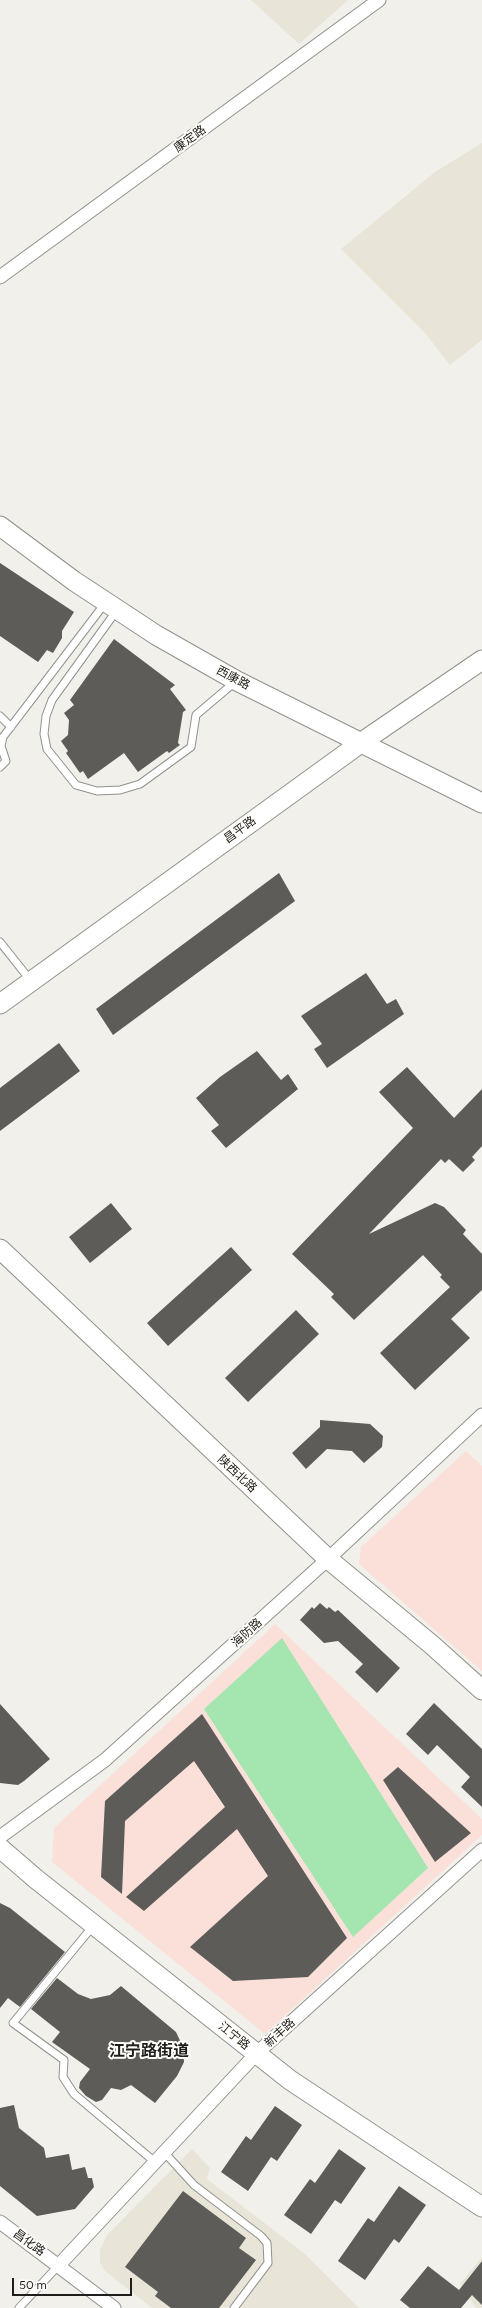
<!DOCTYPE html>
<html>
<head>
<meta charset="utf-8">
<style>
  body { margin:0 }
  #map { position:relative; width:482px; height:2308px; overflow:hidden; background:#f2f0eb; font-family:Figtree,sans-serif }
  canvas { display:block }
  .scale { position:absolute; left:12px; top:2278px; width:120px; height:18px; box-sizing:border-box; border:2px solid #1f1e1c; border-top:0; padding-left:5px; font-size:12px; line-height:14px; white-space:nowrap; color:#1f1e1c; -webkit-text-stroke:3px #fffefa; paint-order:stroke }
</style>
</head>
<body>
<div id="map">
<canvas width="482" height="2308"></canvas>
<div class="scale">50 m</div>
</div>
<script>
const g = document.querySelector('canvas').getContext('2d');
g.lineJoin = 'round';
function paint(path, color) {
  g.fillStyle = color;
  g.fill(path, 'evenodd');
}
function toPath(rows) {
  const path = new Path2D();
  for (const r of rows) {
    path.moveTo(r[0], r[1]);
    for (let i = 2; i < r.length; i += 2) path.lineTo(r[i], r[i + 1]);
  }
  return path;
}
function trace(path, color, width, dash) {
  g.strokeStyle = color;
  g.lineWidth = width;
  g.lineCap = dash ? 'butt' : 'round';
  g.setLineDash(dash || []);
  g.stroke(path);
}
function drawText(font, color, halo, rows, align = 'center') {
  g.font = font + ' Figtree,"Noto Sans SC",sans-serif';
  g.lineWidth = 4;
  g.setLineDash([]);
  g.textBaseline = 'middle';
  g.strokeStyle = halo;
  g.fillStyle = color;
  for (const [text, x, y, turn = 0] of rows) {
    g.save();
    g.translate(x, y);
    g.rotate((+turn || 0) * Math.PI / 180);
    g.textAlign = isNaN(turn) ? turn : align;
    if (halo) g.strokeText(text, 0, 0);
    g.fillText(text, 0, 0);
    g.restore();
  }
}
paint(toPath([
  [251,0,348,0,299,44],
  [482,143,482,340,450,365,425,333,341,249,435,172],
  [192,2149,210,2168,207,2179,305,2254,359,2308,152,2308,105,2271,100,2263,100,2250,107,2235],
  [482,2257,482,2308,476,2308,460,2284]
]), '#e8e5d8');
paint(toPath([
  [466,1451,482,1466,482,1671,359,1564,361,1547],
  [275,1624,482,1819,482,1835,265,2034,52,1862,54,1828]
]), '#fae0d9');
paint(toPath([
  [282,1638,428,1868,353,1937,204,1709]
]), '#a5e6b0');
paint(toPath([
  [0,563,74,612,62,631,62,638,53,653,47,650,38,662,0,636],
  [114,639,175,685,170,689,186,710,183,712,178,743,180,745,169,753,167,751,138,772,124,753,88,779,83,771,80,773,66,753,68,751,61,741,68,735,69,720,64,713,74,705,70,700],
  [279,873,295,901,113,1035,96,1009],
  [366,973,387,1004,396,999,404,1014,327,1068,314,1049,322,1044,301,1016],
  [59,1043,80,1071,0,1131,0,1088],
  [257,1051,281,1080,288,1074,298,1089,226,1148,211,1131,219,1125,196,1098,220,1077],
  [407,1067,454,1118,482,1089,482,1146,472,1157,475,1160,463,1172,449,1159,445,1163,441,1159,369,1234,435,1203,444,1207,466,1230,463,1234,482,1254,482,1290,451,1319,470,1338,415,1390,380,1353,450,1287,440,1277,442,1275,423,1255,354,1320,331,1297,334,1294,292,1254,413,1128,379,1092],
  [111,1203,132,1229,90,1263,69,1237],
  [231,1247,252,1270,168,1346,147,1323],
  [296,1310,319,1334,248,1402,225,1378],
  [320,1420,370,1424,383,1436,382,1447,364,1463,352,1451,327,1449,306,1469,292,1453,320,1427],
  [320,1603,327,1609,329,1607,335,1612,338,1610,400,1668,377,1693,355,1672,363,1664,338,1641,324,1643,300,1620,312,1607,314,1609],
  [434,1703,482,1749,482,1807,461,1787,470,1777,437,1745,428,1755,406,1734],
  [0,1704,50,1759,24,1781,18,1785,0,1783],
  [202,1714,347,1938,308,1977,233,1981,190,1947,268,1876,237,1829,144,1911,126,1897,225,1807,194,1761,125,1821,122,1894,101,1877,105,1801],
  [398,1767,471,1833,435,1862,383,1780],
  [0,1903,10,1908,65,1952,20,2007,8,1998,0,2008],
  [57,1978,78,1994,91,1999,110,1995,121,1986,176,2032,183,2047,184,2062,177,2076,155,2103,131,2085,121,2090,111,2088,102,2100,96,2102,86,2096,79,2088,80,2082,90,2069,52,2042,60,2032,31,2009],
  [14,2105,19,2128,44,2148,46,2158,69,2154,72,2170,85,2167,88,2178,92,2178,94,2187,75,2209,37,2216,0,2186,0,2108],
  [275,2106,302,2125,277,2161,271,2157,248,2191,221,2172,246,2136,251,2140],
  [339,2149,366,2168,341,2204,335,2200,311,2234,284,2215,310,2179,315,2183],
  [399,2186,426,2205,399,2243,394,2239,365,2280,338,2261,368,2218,374,2222],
  [183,2191,246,2238,239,2248,256,2260,219,2308,171,2308,155,2296,158,2292,125,2267],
  [482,2261,482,2305,472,2295,461,2308,410,2308,400,2300,428,2266,459,2290]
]), '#5d5c58');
const lane = toPath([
  [117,610,52,700,46,716,44,734,47,749,76,785,97,791,120,790,140,784,191,747,196,715,235,682],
  [0,716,11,727],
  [0,767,6,761,1,746,3,737,106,602],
  [0,942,31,981],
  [93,1926,13,2023,64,2060,63,2077,74,2094,155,2162],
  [164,2152,194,2185,261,2236,267,2243,268,2263,234,2308],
  [19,2308,59,2265]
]);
const street = toPath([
  [0,277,379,0],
  [0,1837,105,1760,328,1559,482,1415],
  [0,2222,114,2308],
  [59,2265,256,2054,482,1850]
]);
const secondary = toPath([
  [0,526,74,581,156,635,237,681,482,803],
  [0,1004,362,742,482,660],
  [0,1249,328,1559,432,1645,482,1690],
  [0,1848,36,1879,290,2080,482,2207]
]);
trace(lane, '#92918c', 9);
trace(street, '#92918c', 15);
trace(secondary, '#92918c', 21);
trace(lane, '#fff', 7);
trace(street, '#fff', 13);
trace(secondary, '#fff', 19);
drawText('12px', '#1f1e1c', '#fffefa', [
  ["康定路",190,139,-36],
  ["西康路",233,678,28],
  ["昌平路",240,830,-36],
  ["陕西北路",237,1474,43],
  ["海防路",247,1633,-42],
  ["新丰路",280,2033,-42],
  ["江宁路",234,2036,39],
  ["昌化路",29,2243,36]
]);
drawText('bold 16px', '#1f1e1c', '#fffefa', [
  ["江宁路街道",149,2051]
]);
</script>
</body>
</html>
